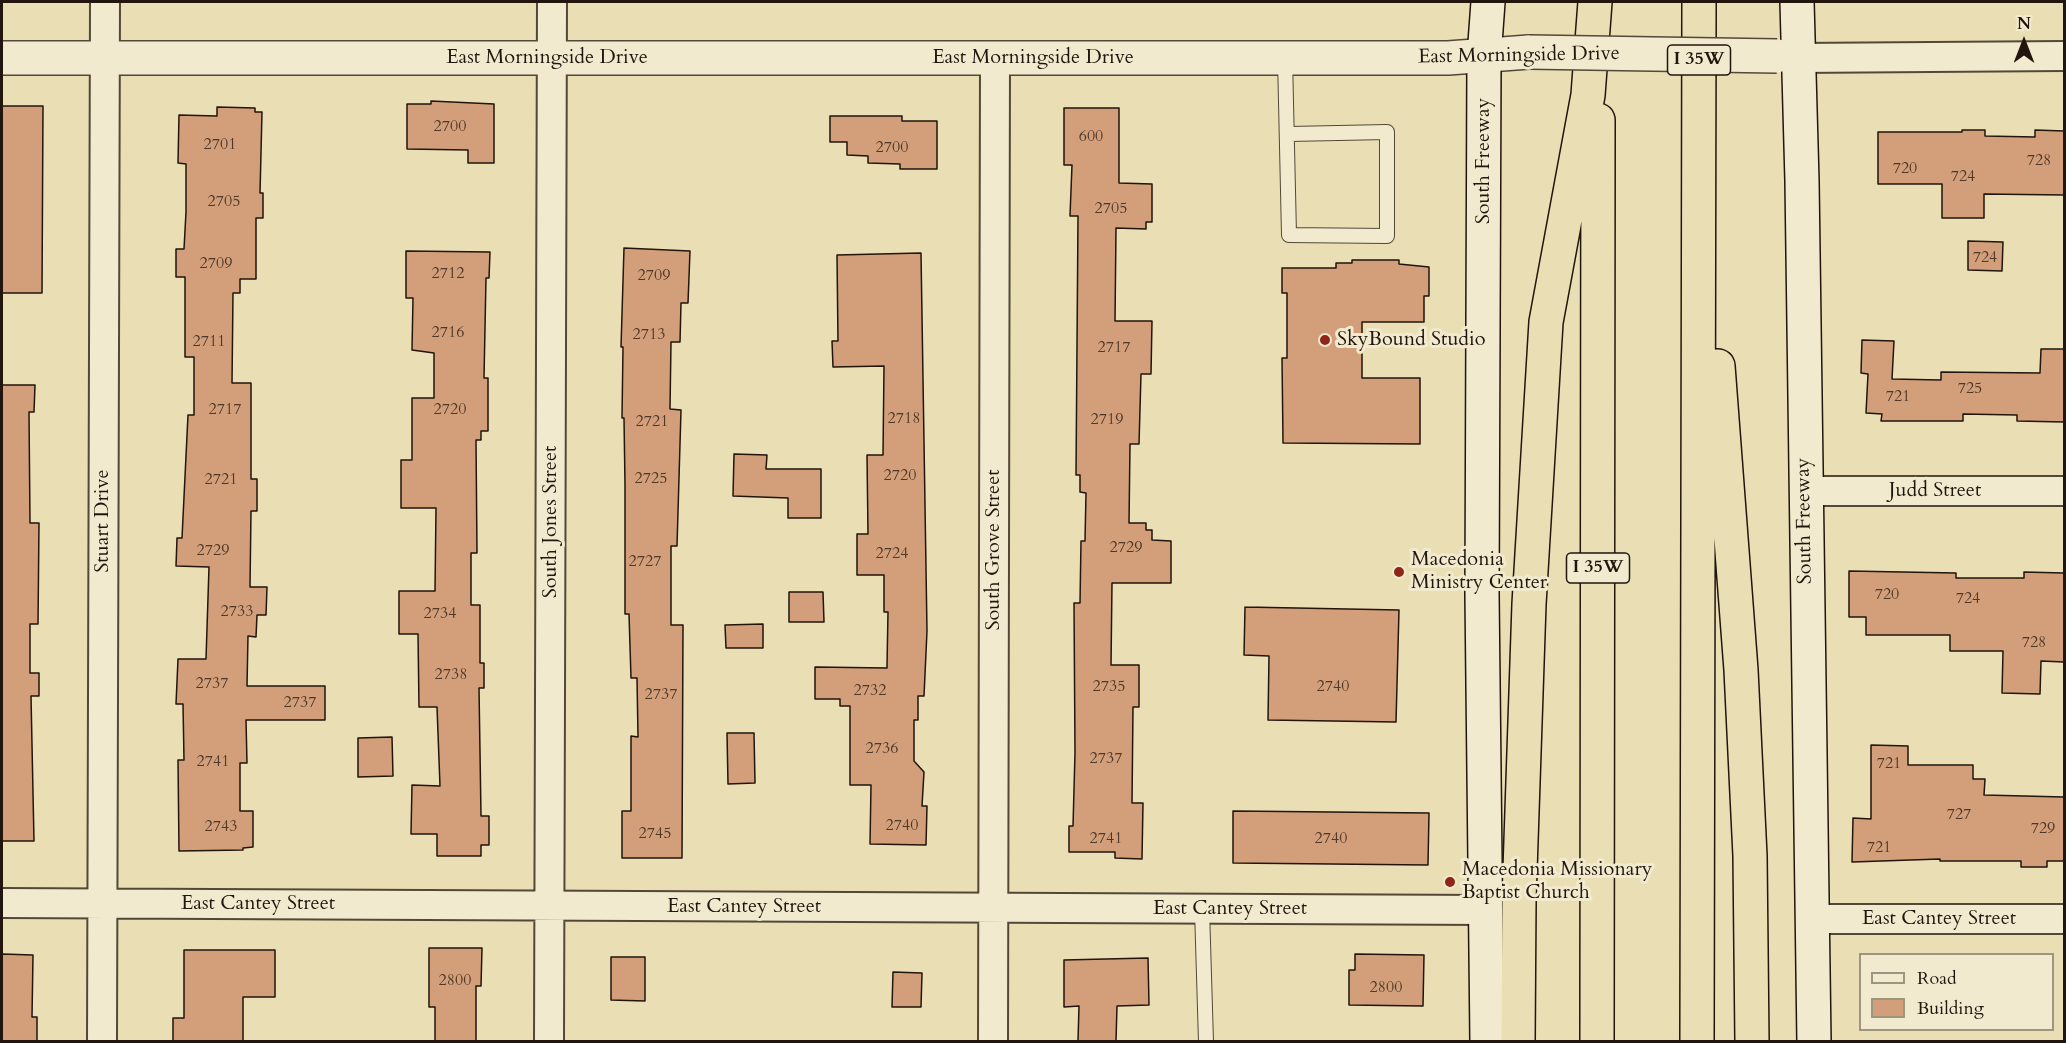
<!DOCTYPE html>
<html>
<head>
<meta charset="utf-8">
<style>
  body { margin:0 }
  #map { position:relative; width:2066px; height:1043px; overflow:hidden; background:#eadfb4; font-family:Cardo,serif }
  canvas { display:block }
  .frame { position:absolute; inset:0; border:3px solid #21150d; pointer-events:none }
  .legend { position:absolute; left:1859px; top:953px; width:195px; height:78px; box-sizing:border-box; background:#f1eace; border:2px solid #9e9581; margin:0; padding:8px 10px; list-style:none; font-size:18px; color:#21150d }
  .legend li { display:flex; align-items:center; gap:12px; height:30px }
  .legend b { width:30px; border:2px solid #9e9581 }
  .north { position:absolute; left:1994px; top:12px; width:60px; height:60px; -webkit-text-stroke:4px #f1eace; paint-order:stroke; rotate:0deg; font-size:16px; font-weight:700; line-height:24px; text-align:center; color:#21150d }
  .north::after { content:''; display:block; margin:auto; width:21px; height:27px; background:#21150d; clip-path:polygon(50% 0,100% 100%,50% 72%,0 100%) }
</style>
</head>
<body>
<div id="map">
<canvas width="2066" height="1043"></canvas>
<div class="frame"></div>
<ul class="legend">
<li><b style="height:8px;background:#f1eace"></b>Road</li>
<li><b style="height:16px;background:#d39f7a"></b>Building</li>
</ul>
<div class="north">N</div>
</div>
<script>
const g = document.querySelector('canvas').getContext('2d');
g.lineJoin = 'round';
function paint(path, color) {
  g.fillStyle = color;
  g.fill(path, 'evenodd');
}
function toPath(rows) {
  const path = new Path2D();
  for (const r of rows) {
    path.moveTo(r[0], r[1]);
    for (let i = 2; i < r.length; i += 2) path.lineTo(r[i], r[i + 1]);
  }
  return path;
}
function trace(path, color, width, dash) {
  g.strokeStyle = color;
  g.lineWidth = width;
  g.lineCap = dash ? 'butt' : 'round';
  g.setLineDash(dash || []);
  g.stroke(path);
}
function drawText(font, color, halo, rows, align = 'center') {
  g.font = font + ' Cardo,serif';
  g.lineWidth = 6;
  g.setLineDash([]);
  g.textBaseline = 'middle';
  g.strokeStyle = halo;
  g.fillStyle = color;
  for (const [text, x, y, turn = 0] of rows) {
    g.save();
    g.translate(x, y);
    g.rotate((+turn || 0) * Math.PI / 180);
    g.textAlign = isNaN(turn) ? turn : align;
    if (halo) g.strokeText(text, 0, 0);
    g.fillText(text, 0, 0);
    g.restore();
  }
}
const building = toPath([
  [431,101,494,104,494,163,468,163,468,150,407,149,407,104,431,104,431,101],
  [2,106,43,106,42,293,2,293,2,106],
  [217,107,255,108,255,112,262,112,260,193,263,193,263,218,256,218,256,279,240,279,240,293,233,293,232,383,251,383,251,479,257,479,257,511,251,511,250,587,267,587,266,615,257,615,256,637,248,636,247,686,325,686,325,720,246,720,247,763,240,763,240,811,253,811,253,847,243,848,243,850,179,851,178,760,184,760,183,704,176,704,178,659,206,659,209,567,176,566,177,538,182,538,188,415,194,415,194,357,185,357,185,277,176,277,176,249,184,249,186,212,186,164,178,163,179,115,217,116,217,107],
  [1064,108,1119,108,1119,183,1152,184,1152,222,1146,222,1146,229,1116,228,1115,321,1152,321,1151,374,1141,374,1139,444,1130,444,1129,523,1146,523,1146,530,1152,530,1152,540,1171,541,1171,583,1112,583,1111,665,1139,665,1139,707,1133,707,1132,803,1143,803,1142,859,1115,858,1115,852,1069,852,1069,826,1073,826,1075,753,1074,603,1080,603,1081,541,1085,541,1086,493,1080,492,1080,475,1076,475,1078,216,1070,216,1072,165,1064,165,1064,108],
  [830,116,902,116,902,121,937,121,937,169,900,169,900,164,868,163,868,156,847,155,847,142,830,142,830,116],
  [1962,130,1985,130,1985,136,2035,137,2035,130,2064,131,2064,195,1984,194,1984,218,1942,218,1942,184,1878,184,1878,132,1962,132,1962,130],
  [1968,241,2003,242,2002,271,1968,270,1968,241],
  [624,248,690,251,688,303,681,303,680,342,671,342,670,409,681,410,677,546,671,546,671,625,683,625,682,858,622,858,622,811,631,811,631,736,638,737,637,678,631,678,629,614,625,614,625,485,624,418,622,418,623,347,621,347,624,248],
  [406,251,490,252,489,278,486,278,484,378,488,378,488,431,481,431,481,440,476,440,477,553,471,553,471,605,480,605,480,663,484,663,484,688,479,688,481,816,489,816,489,845,481,845,481,856,437,856,437,834,411,834,412,785,440,786,437,707,419,707,418,634,399,634,399,591,435,591,436,508,401,508,401,460,412,460,412,398,434,398,434,353,412,350,413,298,406,298,406,251],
  [921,253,927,631,924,696,918,696,918,720,914,720,914,761,924,772,922,806,927,806,926,845,870,844,871,785,850,785,850,706,840,706,840,699,815,699,815,667,887,668,887,666,888,612,884,612,884,575,857,575,857,534,868,534,867,455,883,455,884,366,833,367,832,341,838,341,837,255,921,253],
  [1352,260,1399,260,1399,264,1429,267,1429,296,1424,296,1424,322,1362,322,1362,378,1420,378,1420,444,1283,443,1282,358,1287,358,1287,293,1282,293,1282,268,1336,268,1336,263,1352,263,1352,260],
  [1862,340,1894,341,1892,379,1941,380,1941,372,2040,373,2041,349,2064,349,2064,422,2017,421,2017,415,1963,414,1963,421,1881,421,1882,414,1866,413,1868,374,1861,373,1862,340],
  [2,385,35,385,34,412,29,412,30,523,39,523,38,624,30,624,30,673,39,673,39,696,31,696,34,841,2,841,2,385],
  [734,454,767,455,766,469,821,469,821,518,788,518,788,498,733,496,734,454],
  [1849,571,1956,573,1956,578,2024,578,2024,572,2064,573,2064,662,2041,661,2040,694,2002,693,2003,651,1950,651,1950,635,1866,635,1866,617,1849,617,1849,571],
  [789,592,823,592,824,622,789,622,789,592],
  [1245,607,1399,610,1396,722,1268,720,1269,656,1244,655,1245,607],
  [763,624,763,648,726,648,725,625,763,624],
  [727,733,754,733,755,783,728,784,727,733],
  [392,737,393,776,358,777,358,738,392,737],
  [1871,745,1908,746,1908,765,1973,765,1973,779,1985,779,1984,795,2064,797,2064,861,2047,861,2047,867,2021,867,2021,861,1940,861,1940,859,1852,862,1853,818,1871,819,1871,745],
  [1233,811,1429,813,1428,865,1233,863,1233,811],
  [429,948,482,948,481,986,476,986,476,1041,435,1041,435,1007,429,1007,429,948],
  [184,950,275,950,275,997,243,997,243,1041,173,1041,173,1018,184,1018,184,950],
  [2,954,33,955,32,1017,37,1017,37,1041,2,1041,2,954],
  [1355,954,1424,955,1423,1006,1349,1005,1349,970,1355,970,1355,954],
  [611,957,645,957,645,1001,611,1000,611,957],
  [1148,958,1149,1005,1117,1006,1116,1041,1078,1041,1079,1006,1064,1007,1064,960,1148,958],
  [893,972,922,973,921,1007,892,1007,893,972]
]);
paint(building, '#d39f7a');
trace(building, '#21150d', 1.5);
const service = toPath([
  [1285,58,1289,235,1387,236,1387,132,1289,134],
  [1202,909,1206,1042]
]);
const minor = toPath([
  [1797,58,2064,56],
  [1805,491,2064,491],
  [2,903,1487,910],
  [1813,919,2064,919],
  [102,1042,105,2],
  [549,1042,552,2],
  [993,1042,995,58]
]);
const tertiary = toPath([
  [2,58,1448,58,1529,52]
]);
const secondary = toPath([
  [1797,2,1802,181,1814,1042],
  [1487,1042,1482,594,1484,57,1488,2]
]);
const motorway = toPath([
  [1718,366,1741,670,1750,856,1752,1042],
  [1518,1042,1519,900,1529,604,1546,322,1588,95,1595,2],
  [1597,1042,1598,120],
  [1697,1042,1699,2]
]);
trace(service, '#534837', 16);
trace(minor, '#534837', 32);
trace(tertiary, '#534837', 36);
trace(secondary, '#21150d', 36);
trace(motorway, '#21150d', 36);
trace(service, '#f1eace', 14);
trace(minor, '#f1eace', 28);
trace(tertiary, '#f1eace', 33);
trace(secondary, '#f1eace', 33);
trace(motorway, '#eadfb4', 33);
const tertiaryBridge = toPath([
  [1529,52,1777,56]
]);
trace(tertiaryBridge, '#534837', 36, []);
trace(tertiaryBridge, '#f1eace', 33);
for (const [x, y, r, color] of [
  [1325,340,6,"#8f2418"],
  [1399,572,6,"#8f2418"],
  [1450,882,6,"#8f2418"]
]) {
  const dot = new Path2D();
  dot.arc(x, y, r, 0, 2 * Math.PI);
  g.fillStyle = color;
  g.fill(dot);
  trace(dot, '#f1eace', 2);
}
drawText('16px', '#4e3828', null, [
  ["2700",450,127],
  ["600",1091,137],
  ["2701",220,145],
  ["2700",892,148],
  ["728",2039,161],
  ["720",1905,169],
  ["724",1963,177],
  ["2705",224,202],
  ["2705",1111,209],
  ["724",1985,258],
  ["2709",216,264],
  ["2712",448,274],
  ["2709",654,276],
  ["2716",448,333],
  ["2713",649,335],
  ["2711",209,342],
  ["2717",1114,348],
  ["725",1970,389],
  ["721",1898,397],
  ["2717",225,410],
  ["2720",450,410],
  ["2718",904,419],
  ["2719",1107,420],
  ["2721",652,422],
  ["2720",900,476],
  ["2725",651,479],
  ["2721",221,480],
  ["2729",1126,548],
  ["2729",213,551],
  ["2724",892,554],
  ["2727",645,562],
  ["720",1887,595],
  ["724",1968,599],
  ["2733",237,612],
  ["2734",440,614],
  ["728",2034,643],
  ["2738",451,675],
  ["2737",212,684],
  ["2735",1109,687],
  ["2740",1333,687],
  ["2732",870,691],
  ["2737",661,695],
  ["2737",300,703],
  ["2736",882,749],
  ["2737",1106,759],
  ["2741",213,762],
  ["721",1889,764],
  ["727",1959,815],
  ["2740",902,826],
  ["2743",221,827],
  ["729",2043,829],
  ["2745",655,834],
  ["2741",1106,839],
  ["2740",1331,839],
  ["721",1879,848],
  ["2800",455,981],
  ["2800",1386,988]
]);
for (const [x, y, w] of [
  [1699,60,63],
  [1598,568,63]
]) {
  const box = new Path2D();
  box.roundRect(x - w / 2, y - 15, w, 30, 4.5);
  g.fillStyle = '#f1eace';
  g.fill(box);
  trace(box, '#21150d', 1.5);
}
drawText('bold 18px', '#21150d', null, [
  ["I 35W",1699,60],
  ["I 35W",1598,568]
]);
drawText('20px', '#21150d', '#f1eace', [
  ["East Morningside Drive",1519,56,-1],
  ["East Morningside Drive",547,58],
  ["East Morningside Drive",1033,58],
  ["South Freeway",1484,161,-90],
  ["Judd Street",1935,491],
  ["Stuart Drive",103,521,-90],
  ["South Freeway",1805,521,-91],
  ["South Jones Street",551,522,-90],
  ["South Grove Street",994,550,-90],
  ["East Cantey Street",258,904],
  ["East Cantey Street",744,907],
  ["East Cantey Street",1230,909],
  ["East Cantey Street",1939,919]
]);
drawText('20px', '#21150d', '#f1eace', [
  ["SkyBound Studio",1337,340],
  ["Macedonia",1411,560],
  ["Ministry Center",1411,583],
  ["Macedonia Missionary",1462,870],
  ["Baptist Church",1462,893]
], 'left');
</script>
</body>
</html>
